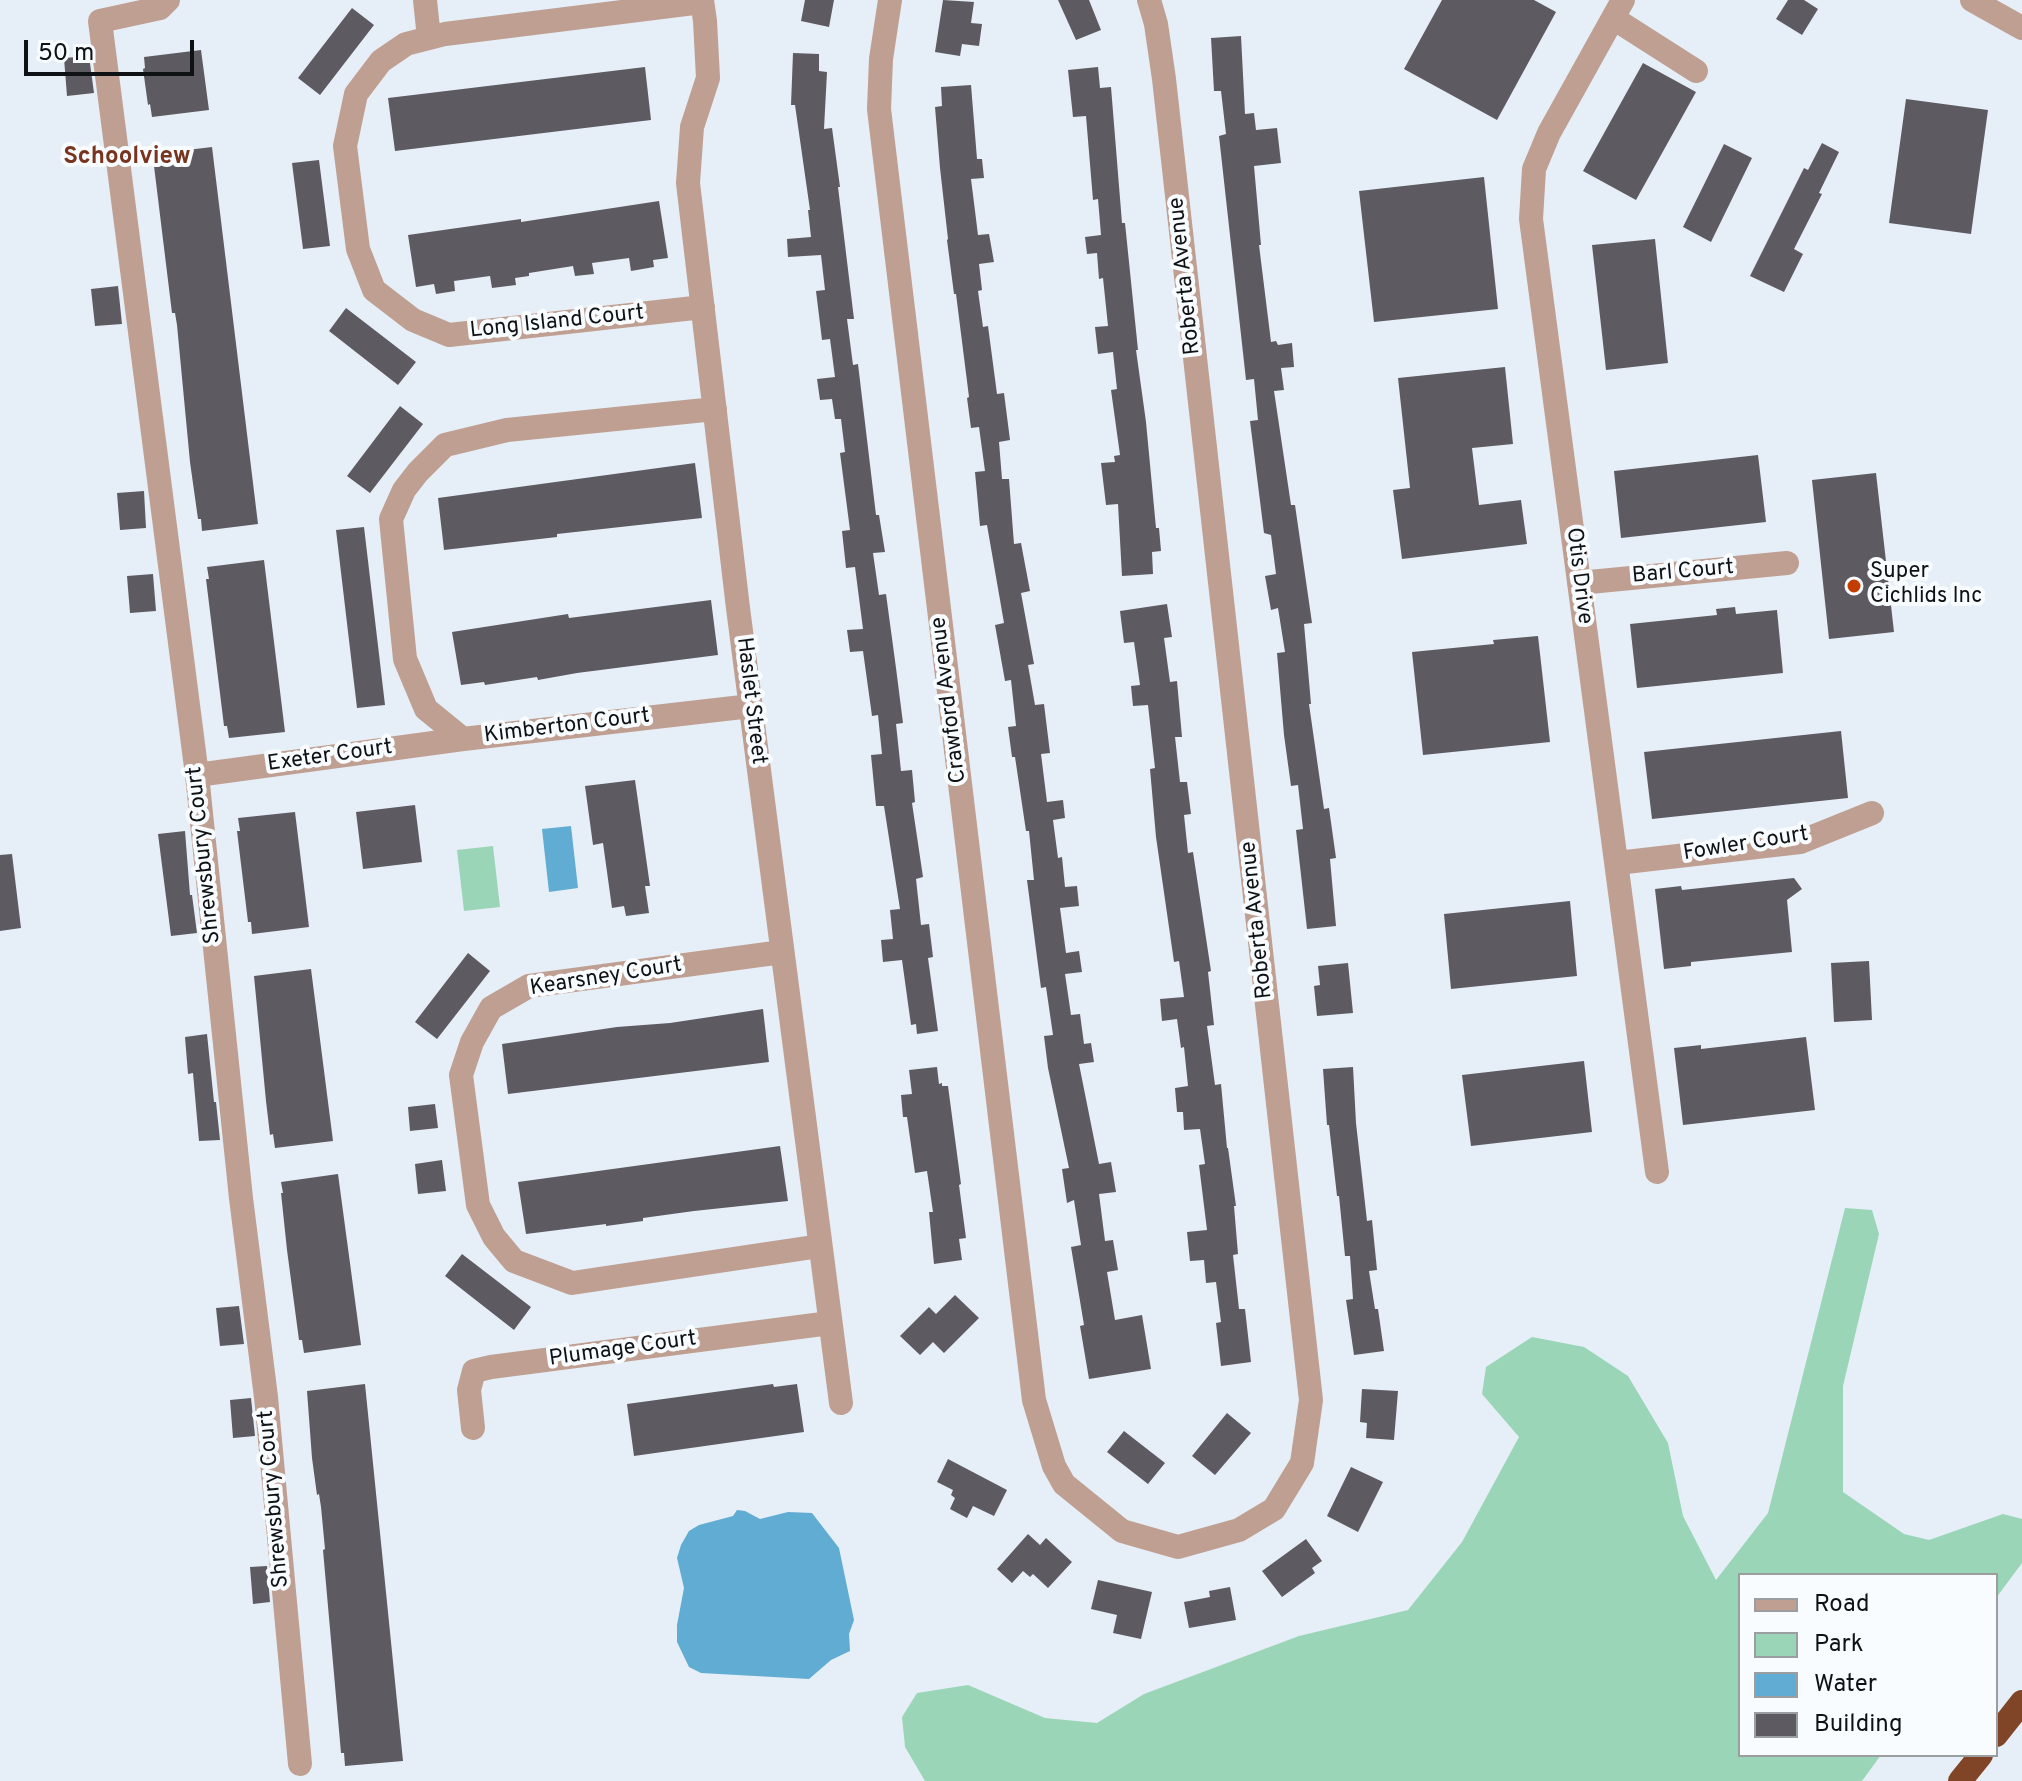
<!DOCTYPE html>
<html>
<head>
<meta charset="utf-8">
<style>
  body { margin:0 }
  #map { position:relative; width:2022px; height:1781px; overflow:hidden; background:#e6eff7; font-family:Overpass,sans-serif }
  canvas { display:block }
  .legend { position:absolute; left:1738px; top:1573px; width:260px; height:184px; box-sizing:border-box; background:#f8fcff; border:2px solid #9b9ea1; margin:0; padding:10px 14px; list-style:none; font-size:24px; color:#0f1215 }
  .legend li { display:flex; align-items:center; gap:16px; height:40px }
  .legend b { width:40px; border:2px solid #9b9ea1 }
  .scale { position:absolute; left:24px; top:40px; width:170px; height:36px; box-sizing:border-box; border:4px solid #0f1215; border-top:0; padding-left:10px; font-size:24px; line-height:28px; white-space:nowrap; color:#0f1215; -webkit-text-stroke:6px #f8fcff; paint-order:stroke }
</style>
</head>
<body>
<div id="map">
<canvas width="2022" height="1781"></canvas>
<ul class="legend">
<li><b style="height:10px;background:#be9f91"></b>Road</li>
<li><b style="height:22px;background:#9bd5b7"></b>Park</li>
<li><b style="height:22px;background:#61acd2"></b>Water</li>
<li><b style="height:22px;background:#5e5a62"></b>Building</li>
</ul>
<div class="scale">50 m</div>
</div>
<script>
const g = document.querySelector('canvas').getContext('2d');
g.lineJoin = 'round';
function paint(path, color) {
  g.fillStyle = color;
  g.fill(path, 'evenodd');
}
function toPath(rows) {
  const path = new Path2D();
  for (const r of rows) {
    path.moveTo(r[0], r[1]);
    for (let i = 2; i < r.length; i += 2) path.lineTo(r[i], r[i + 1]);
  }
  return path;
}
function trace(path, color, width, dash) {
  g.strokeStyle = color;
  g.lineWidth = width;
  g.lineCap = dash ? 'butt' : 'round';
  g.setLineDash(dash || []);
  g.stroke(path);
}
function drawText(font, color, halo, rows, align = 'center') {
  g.font = font + ' Overpass,sans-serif';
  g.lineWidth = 8;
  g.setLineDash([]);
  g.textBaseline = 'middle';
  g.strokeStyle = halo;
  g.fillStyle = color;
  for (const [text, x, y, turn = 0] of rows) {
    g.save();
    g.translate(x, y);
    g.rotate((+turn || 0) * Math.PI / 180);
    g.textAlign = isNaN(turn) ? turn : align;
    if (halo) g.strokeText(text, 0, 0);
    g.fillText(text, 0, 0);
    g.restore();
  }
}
paint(toPath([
  [493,846,500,907,464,911,457,850],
  [1845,1208,1872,1210,1879,1234,1843,1386,1843,1492,1904,1534,1929,1540,2003,1514,2022,1519,2022,1563,1996,1598,1996,1575,1740,1575,1740,1755,1881,1755,1862,1781,925,1781,905,1747,902,1717,917,1693,968,1685,1045,1718,1097,1723,1144,1694,1299,1636,1408,1610,1462,1542,1519,1437,1482,1394,1486,1367,1532,1337,1584,1347,1628,1376,1668,1443,1683,1516,1716,1580,1768,1513]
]), '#9bd5b7');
paint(toPath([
  [571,826,578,888,549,892,542,829],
  [737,1510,745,1511,760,1519,788,1512,812,1513,839,1548,854,1620,849,1634,850,1651,831,1660,809,1679,701,1673,689,1667,677,1642,677,1625,684,1588,677,1558,681,1545,689,1531,699,1525,733,1516]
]), '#61acd2');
paint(toPath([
  [805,0,834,0,829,27,801,21],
  [943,0,974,2,971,23,982,24,979,46,962,44,960,56,935,52],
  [1058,0,1089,0,1101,30,1076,40],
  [1442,0,1534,0,1556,12,1497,120,1404,69],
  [1788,0,1804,0,1818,9,1802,35,1776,19],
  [352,8,374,25,320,95,298,78],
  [1241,36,1245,114,1254,113,1256,130,1277,128,1281,163,1254,166,1261,245,1259,245,1271,342,1276,341,1278,345,1292,343,1294,367,1281,368,1284,390,1274,391,1291,505,1295,505,1312,623,1304,624,1311,704,1309,704,1324,809,1329,808,1336,858,1330,859,1336,926,1307,929,1296,830,1303,829,1298,785,1291,786,1284,735,1277,653,1285,652,1278,608,1271,610,1265,576,1276,574,1271,535,1264,533,1250,421,1258,420,1254,379,1246,380,1219,136,1226,134,1221,91,1214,91,1211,38],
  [201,50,209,110,152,117,150,104,148,105,143,69,145,68,144,57],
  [793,53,819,54,819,71,827,72,824,129,832,128,840,187,838,187,854,319,847,319,853,365,858,364,876,515,879,515,885,552,873,553,879,595,886,594,896,668,903,723,896,724,901,771,912,770,915,802,912,803,923,877,916,879,921,925,929,924,933,957,928,958,938,1031,917,1034,916,1024,911,1025,902,960,883,962,881,940,893,939,890,910,900,909,884,806,876,806,871,755,882,754,878,715,872,716,863,651,850,652,847,630,863,629,855,567,846,568,842,531,850,530,840,453,845,452,841,419,835,419,832,399,820,400,817,379,835,377,830,339,822,340,816,291,825,290,821,255,788,257,787,239,811,237,808,210,810,210,795,105,791,105],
  [89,56,94,93,67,96,64,58],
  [1643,63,1696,92,1636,200,1583,171],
  [645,67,651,120,395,151,388,98],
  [1098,67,1100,88,1111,87,1122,223,1125,223,1138,350,1136,350,1146,422,1156,528,1159,528,1161,551,1152,552,1153,574,1122,576,1118,504,1106,505,1101,463,1115,462,1114,456,1120,455,1111,390,1117,389,1113,352,1098,354,1095,327,1108,326,1103,278,1099,279,1097,253,1087,254,1085,237,1101,235,1098,199,1093,200,1086,116,1073,117,1068,70],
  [971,85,977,159,982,159,984,178,971,179,978,235,989,234,994,262,979,264,982,290,978,291,983,327,988,326,997,394,1004,393,1010,440,999,442,1002,479,1009,479,1014,544,1021,543,1030,591,1021,593,1034,664,1028,665,1035,705,1044,704,1050,753,1041,754,1047,802,1063,800,1065,818,1053,820,1058,858,1062,857,1065,887,1077,886,1079,906,1060,908,1066,953,1079,951,1082,972,1065,974,1071,1015,1080,1014,1084,1044,1091,1043,1094,1062,1079,1064,1099,1164,1111,1162,1116,1192,1099,1194,1105,1241,1113,1240,1118,1270,1107,1272,1115,1320,1142,1315,1151,1369,1089,1379,1080,1326,1084,1325,1071,1247,1081,1245,1074,1200,1067,1203,1062,1169,1069,1168,1048,1068,1044,1036,1053,1035,1046,987,1041,988,1027,880,1034,880,1029,831,1026,831,1015,757,1012,757,1008,727,1016,726,1011,680,1005,681,995,625,1004,623,987,525,980,526,975,472,985,471,979,427,971,428,967,398,969,397,956,294,954,294,947,240,948,239,940,168,935,107,942,106,941,87],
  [1906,99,1988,110,1971,234,1889,223],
  [1822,143,1839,152,1819,193,1822,194,1794,249,1803,254,1784,292,1750,276,1804,168,1808,170],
  [1724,144,1752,158,1711,242,1683,227],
  [212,147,258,524,202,531,201,519,198,519,190,462,177,325,175,313,172,313,154,166,156,166,154,154],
  [319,160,330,246,303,249,292,163],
  [1484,177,1498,309,1374,322,1359,191],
  [659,201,668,258,653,260,654,267,631,271,629,258,592,263,594,274,575,276,573,266,529,273,529,276,515,278,516,285,492,288,490,276,454,281,455,291,436,294,434,284,416,287,408,235,521,219,521,222],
  [1655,239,1668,363,1606,370,1592,245],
  [118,286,122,324,95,326,91,289],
  [346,308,416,362,398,385,329,331],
  [1505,367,1513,444,1472,448,1479,505,1521,500,1527,544,1402,559,1393,490,1410,488,1398,378],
  [400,406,423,424,370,493,347,476],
  [1758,455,1766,522,1621,538,1614,471],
  [695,463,702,518,557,534,557,537,444,550,438,498],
  [1876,473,1894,632,1829,639,1812,480],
  [144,491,146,528,120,530,117,493],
  [364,527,385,705,357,708,336,530],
  [264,560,285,732,229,738,227,726,224,726,206,579,209,579,207,567],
  [153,574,156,611,130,613,127,576],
  [711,600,718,655,577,673,538,680,537,677,485,685,484,682,461,685,452,632,568,614,569,618],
  [1167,604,1172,637,1164,638,1170,682,1177,681,1182,737,1175,737,1180,782,1187,782,1191,814,1184,815,1188,853,1193,852,1211,971,1208,972,1214,1025,1207,1026,1215,1085,1221,1084,1227,1148,1228,1148,1236,1206,1234,1206,1238,1254,1233,1255,1239,1309,1245,1309,1251,1362,1221,1366,1216,1323,1221,1322,1216,1282,1206,1283,1204,1260,1190,1261,1187,1232,1207,1230,1199,1165,1205,1164,1200,1129,1184,1130,1183,1112,1177,1112,1175,1088,1188,1086,1184,1047,1181,1048,1177,1019,1162,1021,1160,999,1184,997,1179,961,1174,962,1156,837,1150,769,1155,768,1148,705,1133,706,1131,686,1140,685,1134,642,1124,643,1120,611],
  [1735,607,1736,614,1777,610,1783,673,1637,688,1630,624,1717,615,1716,609],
  [1538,636,1550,742,1423,755,1412,652,1494,644,1493,640],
  [1841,731,1848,798,1652,819,1644,752],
  [635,780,650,886,645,886,649,913,626,916,624,906,612,908,603,843,593,845,585,786],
  [415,805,422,862,363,869,356,812],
  [295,812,309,927,252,934,251,922,248,922,237,831,240,831,238,818],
  [185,831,190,895,192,895,197,933,171,936,158,834],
  [12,854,21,928,0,931,0,855],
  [1794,878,1802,889,1787,900,1792,952,1691,962,1691,966,1664,969,1655,889,1681,886,1682,890],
  [1570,901,1577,976,1451,989,1444,914],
  [468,953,490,971,437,1039,415,1022],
  [1869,961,1872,1020,1834,1022,1831,963],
  [1348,963,1353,1013,1317,1016,1314,986,1320,985,1318,966],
  [311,969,333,1141,275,1148,273,1134,270,1135,266,1101,254,976],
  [763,1009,769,1062,508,1094,502,1044,617,1027,670,1023],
  [207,1034,214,1102,216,1102,220,1140,199,1141,193,1073,188,1074,185,1037],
  [1806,1037,1815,1110,1683,1125,1674,1048,1701,1045,1701,1049],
  [1584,1061,1592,1132,1471,1146,1462,1075],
  [937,1067,939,1084,942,1083,942,1086,948,1086,961,1184,959,1185,966,1238,959,1239,962,1260,934,1264,929,1212,933,1212,927,1171,915,1173,907,1117,903,1117,901,1095,912,1094,909,1070],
  [1353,1067,1356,1123,1367,1221,1372,1220,1377,1270,1369,1271,1375,1309,1378,1309,1384,1351,1354,1355,1346,1300,1353,1299,1350,1256,1345,1256,1339,1196,1337,1196,1329,1125,1327,1125,1323,1069],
  [435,1104,438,1128,410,1131,408,1107],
  [780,1146,788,1201,694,1211,643,1218,643,1221,606,1226,606,1224,526,1234,518,1182],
  [442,1160,446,1191,418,1194,415,1164],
  [338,1174,361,1345,304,1353,302,1340,299,1340,287,1250,281,1193,283,1193,281,1182],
  [462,1254,531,1307,514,1330,445,1276],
  [955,1295,979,1318,944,1353,933,1342,920,1355,900,1336,929,1307,936,1314],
  [239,1306,244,1344,220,1346,216,1308],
  [365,1384,403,1761,345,1766,344,1753,341,1753,323,1550,325,1549,321,1507,319,1494,317,1495,312,1458,307,1391],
  [773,1384,774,1387,797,1384,804,1432,634,1456,627,1404],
  [1362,1389,1398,1391,1394,1440,1366,1438,1367,1423,1360,1422],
  [251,1398,255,1436,233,1438,230,1400],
  [1227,1413,1251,1433,1215,1475,1192,1456],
  [1124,1431,1165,1463,1148,1484,1107,1452],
  [948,1459,1007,1490,994,1516,973,1506,967,1518,950,1509,955,1498,951,1495,953,1490,937,1482],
  [1351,1467,1383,1482,1358,1532,1327,1516],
  [1028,1534,1040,1545,1046,1538,1072,1562,1048,1588,1033,1574,1030,1577,1023,1571,1012,1583,997,1569],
  [1306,1539,1322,1561,1312,1568,1315,1573,1282,1597,1262,1571],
  [267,1566,270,1602,253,1604,250,1567],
  [1098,1580,1152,1592,1141,1639,1113,1633,1117,1615,1091,1609],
  [1230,1587,1236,1620,1189,1628,1184,1602,1210,1597,1209,1591]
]), '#5e5a62');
trace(toPath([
  [168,0,160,8,100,21,197,775,241,1198,266,1397,300,1764],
  [425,0,429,38],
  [702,0,705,21,708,78,692,127,688,183,738,608,841,1403],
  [890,0,881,59,879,109,1034,1400,1054,1466,1064,1484,1122,1531,1178,1547,1239,1530,1274,1509,1302,1463,1311,1400,1164,79,1156,24,1149,0],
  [1623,0,1549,133,1534,169,1531,219,1657,1172],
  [1972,0,2022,28],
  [702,2,445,34,406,44,381,61,356,94,345,146,358,249,374,290,413,320,449,335,703,307],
  [1613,18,1696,71],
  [1579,583,1787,563],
  [463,739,426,709,405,659,391,519,404,490,418,472,445,445,507,430,715,409],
  [197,775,463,739,751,706],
  [1617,863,1800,842,1872,813],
  [782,952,529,986,491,1008,472,1042,461,1075,478,1205,494,1237,514,1261,572,1283,820,1246],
  [473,1428,469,1390,474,1371,491,1367,830,1323]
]), '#be9f91', 24);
trace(toPath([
  [1996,1735,2022,1702],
  [1960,1781,1981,1755]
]), '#804426', 24);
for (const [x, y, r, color] of [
  [1854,586,8,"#c43d00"]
]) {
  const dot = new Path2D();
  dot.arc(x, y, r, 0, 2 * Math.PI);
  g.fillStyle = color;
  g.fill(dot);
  trace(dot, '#f8fcff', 3);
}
drawText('22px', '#0f1215', '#f8fcff', [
  ["Roberta Avenue",1186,276,-96],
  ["Long Island Court",557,323,-6],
  ["Barl Court",1683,573,-5],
  ["Otis Drive",1578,576,83],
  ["Crawford Avenue",950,700,-97],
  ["Haslet Street",750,701,83],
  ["Kimberton Court",567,727,-7],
  ["Exeter Court",330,757,-8],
  ["Fowler Court",1746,845,-9],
  ["Shrewsbury Court",205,855,-96],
  ["Roberta Avenue",1258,920,-96],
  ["Kearsney Court",606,978,-9],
  ["Plumage Court",623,1350,-8],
  ["Shrewsbury Court",275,1499,-95]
]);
drawText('22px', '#0f1215', '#f8fcff', [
  ["Super",1870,573],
  ["Cichlids Inc",1870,598]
], 'left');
drawText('bold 24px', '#77341f', '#f8fcff', [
  ["Schoolview",127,158]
]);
</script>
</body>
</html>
